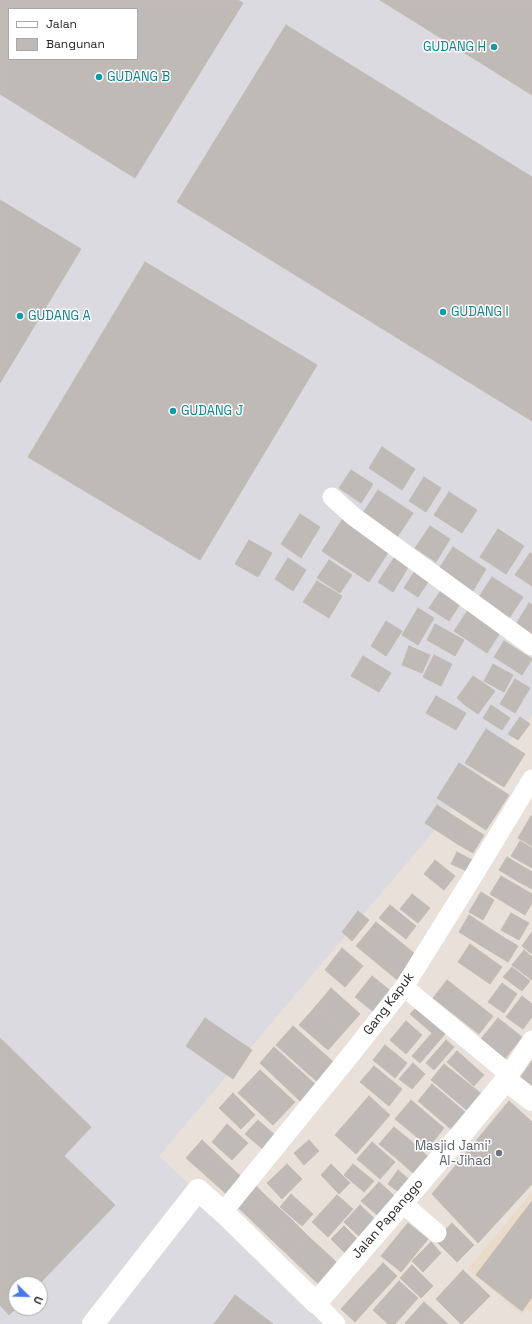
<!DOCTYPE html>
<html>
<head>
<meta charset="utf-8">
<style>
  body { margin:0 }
  #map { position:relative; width:532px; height:1324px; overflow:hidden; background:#e8e0d9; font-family:"Space Grotesk",sans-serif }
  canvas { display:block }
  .legend { position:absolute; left:8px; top:8px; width:130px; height:52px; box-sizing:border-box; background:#fff; border:1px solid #a9a9a9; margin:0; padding:5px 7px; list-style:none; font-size:12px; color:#272727 }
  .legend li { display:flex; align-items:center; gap:8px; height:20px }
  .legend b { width:20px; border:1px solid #a9a9a9 }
  .north { position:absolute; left:8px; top:1276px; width:40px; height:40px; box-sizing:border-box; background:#fff; border:1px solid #a9a9a9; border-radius:50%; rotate:113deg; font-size:11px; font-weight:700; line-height:16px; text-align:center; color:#272727 }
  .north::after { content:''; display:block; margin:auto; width:14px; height:18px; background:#477ae7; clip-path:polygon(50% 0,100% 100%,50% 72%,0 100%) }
</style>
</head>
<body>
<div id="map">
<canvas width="532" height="1324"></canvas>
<ul class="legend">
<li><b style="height:5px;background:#fff"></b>Jalan</li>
<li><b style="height:11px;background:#c0bab6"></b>Bangunan</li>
</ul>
<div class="north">U</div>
</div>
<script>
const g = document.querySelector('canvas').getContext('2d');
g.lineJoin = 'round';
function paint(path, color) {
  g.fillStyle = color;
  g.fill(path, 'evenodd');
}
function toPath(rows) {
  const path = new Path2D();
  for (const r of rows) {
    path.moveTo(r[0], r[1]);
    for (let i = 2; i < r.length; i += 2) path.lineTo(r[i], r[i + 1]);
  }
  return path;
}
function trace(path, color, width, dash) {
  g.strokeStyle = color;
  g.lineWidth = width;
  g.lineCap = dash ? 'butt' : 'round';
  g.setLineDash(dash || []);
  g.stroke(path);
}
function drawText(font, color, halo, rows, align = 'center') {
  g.font = font + ' "Space Grotesk",sans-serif';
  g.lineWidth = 3;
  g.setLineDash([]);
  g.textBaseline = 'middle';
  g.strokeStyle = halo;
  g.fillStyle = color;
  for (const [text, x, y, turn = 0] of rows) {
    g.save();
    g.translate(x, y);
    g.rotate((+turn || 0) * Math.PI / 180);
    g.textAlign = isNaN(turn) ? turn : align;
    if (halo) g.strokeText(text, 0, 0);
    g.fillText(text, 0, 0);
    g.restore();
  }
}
paint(toPath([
  [0,0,532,0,532,715,159,1156,338,1324,0,1324],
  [9,9,137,9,137,59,9,59],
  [16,1284,40,1284,40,1308,16,1308]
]), '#dbdae1');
paint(toPath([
  [532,1192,532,1312,527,1309,521,1314,468,1269]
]), '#e9daca');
const building = toPath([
  [0,0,238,0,243,3,135,178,0,94,0,0],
  [9,9,137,9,137,59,9,59,9,9],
  [380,0,532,0,532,95,380,0],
  [286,25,532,177,532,421,177,202,286,25],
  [0,200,81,249,0,383,0,200],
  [145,262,317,365,200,560,28,457,145,262],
  [382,447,415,469,402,490,369,468,382,447],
  [351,470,373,484,361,503,339,488,351,470],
  [424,477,441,488,426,512,409,501,424,477],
  [378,490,413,513,394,542,359,519,378,490],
  [449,492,477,510,462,533,434,515,449,492],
  [300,514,320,527,301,558,281,544,300,514],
  [344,517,391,548,369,582,322,551,344,517],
  [430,526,450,539,436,562,415,548,430,526],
  [498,529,524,546,506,574,480,557,498,529],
  [249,540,272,553,258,577,235,564,249,540],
  [453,547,486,569,471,594,437,572,453,547],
  [398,552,412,561,393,592,378,582,398,552],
  [530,553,532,554,532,586,515,575,530,553],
  [288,558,306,570,293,591,275,579,288,558],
  [329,560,352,575,340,593,317,578,329,560],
  [416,569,430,579,418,597,404,588,416,569],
  [492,577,523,597,506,623,475,603,492,577],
  [317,581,342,596,329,618,303,602,317,581],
  [444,586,464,598,449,621,429,608,444,586],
  [529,603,532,605,532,644,512,631,529,603],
  [418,608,434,618,418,645,402,635,418,608],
  [468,610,501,631,487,653,454,631,468,610],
  [386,621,402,631,386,656,371,646,386,621],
  [435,624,464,640,455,656,427,640,435,624],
  [504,641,532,659,522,675,494,657,504,641],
  [409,646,430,655,422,673,402,665,409,646],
  [434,655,452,664,441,686,423,677,434,655],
  [363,656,391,673,379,692,351,676,363,656],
  [493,664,513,675,504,692,484,681,493,664],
  [473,676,482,682,465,705,457,698,473,676],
  [515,679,530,688,515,713,500,704,515,679],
  [482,682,495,691,478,714,465,705,482,682],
  [436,696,466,713,456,730,426,713,436,696],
  [491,705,510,718,502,730,483,718,491,705],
  [520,717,530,724,518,740,508,734,520,717],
  [486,729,525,754,504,787,465,763,486,729],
  [459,763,509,795,486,830,437,798,459,763],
  [437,805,471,827,459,845,425,823,437,805],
  [531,816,532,817,532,846,518,838,531,816],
  [471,827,484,835,473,853,459,845,471,827],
  [520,841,532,848,532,868,511,856,520,841],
  [457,852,476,862,471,873,451,864,457,852],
  [507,857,527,869,519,882,499,870,507,857],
  [435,860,455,876,444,890,424,874,435,860],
  [527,869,532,872,532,889,519,882,527,869],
  [501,876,532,894,532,903,525,915,490,894,501,876],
  [481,892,494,900,483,920,469,912,481,892],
  [412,894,430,908,418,923,400,909,412,894],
  [390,905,416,926,406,939,379,918,390,905],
  [358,911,369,920,352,941,342,932,358,911],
  [511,913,529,923,519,940,501,930,511,913],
  [469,915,503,937,493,953,459,932,469,915],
  [376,922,420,958,400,982,356,946,376,922],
  [532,932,532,954,522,946,532,932],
  [503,937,518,946,508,962,493,953,503,937],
  [470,944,502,967,490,984,458,962,470,944],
  [342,948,363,966,345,987,325,970,342,948],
  [524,950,532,957,532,980,512,965,524,950],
  [512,967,530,981,522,991,503,977,512,967],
  [372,976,397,996,380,1017,355,997,372,976],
  [447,980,493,1016,479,1034,433,998,447,980],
  [502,983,517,994,504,1013,488,1002,502,983],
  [331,988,360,1014,344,1032,316,1006,331,988],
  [522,996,532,1004,532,1017,523,1029,506,1017,522,996],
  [316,1006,344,1032,328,1050,299,1025,316,1006],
  [416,1008,443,1031,442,1031,445,1034,420,1063,412,1056,432,1033,410,1014,416,1008],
  [205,1018,252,1050,233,1079,186,1046,205,1018],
  [498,1018,522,1037,501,1064,476,1045,498,1018],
  [406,1021,422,1035,406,1054,390,1040,406,1021],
  [293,1026,339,1067,322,1086,276,1045,293,1026],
  [0,1038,91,1127,64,1156,115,1205,39,1284,16,1284,16,1308,9,1315,0,1305,0,1038],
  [446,1040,454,1047,434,1070,426,1063,446,1040],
  [385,1045,407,1063,395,1078,373,1060,385,1045],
  [274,1047,315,1084,300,1101,260,1063,274,1047],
  [457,1051,484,1075,474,1086,447,1062,457,1051],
  [532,1061,532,1097,515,1085,532,1061],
  [413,1063,425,1074,412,1089,399,1079,413,1063],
  [444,1064,483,1095,469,1112,431,1080,444,1064],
  [374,1066,402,1089,389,1106,360,1082,374,1066],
  [260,1070,295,1102,273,1125,238,1093,260,1070],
  [432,1084,472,1118,458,1135,418,1101,432,1084],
  [233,1093,255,1115,241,1129,219,1108,233,1093],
  [369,1096,390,1115,356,1154,335,1135,369,1096],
  [411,1100,444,1128,429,1147,395,1119,411,1100],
  [509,1101,532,1122,532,1184,478,1243,432,1194,509,1101],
  [258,1120,277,1137,265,1151,245,1134,258,1120],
  [227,1124,248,1143,232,1160,212,1142,227,1124],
  [394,1127,411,1141,396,1158,379,1144,394,1127],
  [202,1140,237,1173,222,1190,186,1158,202,1140],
  [309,1140,319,1151,304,1165,294,1153,309,1140],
  [411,1141,435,1163,421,1180,396,1158,411,1141],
  [372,1142,395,1162,380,1179,357,1159,372,1142],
  [287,1164,302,1179,282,1199,267,1183,287,1164],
  [331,1164,350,1183,339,1194,321,1175,331,1164],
  [353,1164,374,1181,364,1192,344,1175,353,1164],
  [398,1170,416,1185,406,1198,388,1184,398,1170],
  [237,1173,247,1181,232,1199,222,1190,237,1173],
  [379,1182,400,1201,392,1211,371,1191,379,1182],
  [253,1183,265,1195,246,1215,234,1204,253,1183],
  [371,1191,392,1211,383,1220,361,1201,371,1191],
  [291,1194,313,1214,302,1226,280,1207,291,1194],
  [265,1195,293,1221,274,1242,246,1215,265,1195],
  [337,1195,353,1209,328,1237,312,1222,337,1195],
  [532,1201,532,1297,522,1311,476,1275,532,1201],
  [360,1205,379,1223,363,1240,344,1222,360,1205],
  [293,1221,309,1237,290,1257,274,1242,293,1221],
  [408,1223,428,1239,401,1272,381,1256,408,1223],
  [452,1223,474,1245,457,1262,435,1240,452,1223],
  [344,1226,360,1242,347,1255,331,1239,344,1226],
  [309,1237,332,1258,312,1278,290,1257,309,1237],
  [431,1242,441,1253,423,1272,412,1261,431,1242],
  [332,1258,342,1268,323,1288,312,1278,332,1258],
  [383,1263,397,1276,374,1301,360,1288,383,1263],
  [412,1265,433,1286,421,1298,400,1278,412,1265],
  [463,1270,490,1296,462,1324,461,1324,436,1299,463,1270],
  [399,1281,418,1298,395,1324,388,1324,373,1310,399,1281],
  [360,1288,374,1301,355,1322,341,1309,360,1288],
  [235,1295,273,1324,214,1324,235,1295],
  [424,1302,435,1312,424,1324,407,1324,405,1323,424,1302],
  [435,1312,448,1324,424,1324,435,1312]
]);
paint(building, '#c0bab6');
trace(building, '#c3bbb3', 1);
trace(toPath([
  [332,497,353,516,532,646],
  [404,987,469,1041,510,1075],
  [506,1080,532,1040],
  [402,1203,437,1233],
  [223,1212,352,1053,404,987,469,883,532,779],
  [316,1303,336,1324]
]), '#fff', 19);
trace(toPath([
  [93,1324,198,1190,223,1212,316,1303,463,1132,506,1080,532,1100]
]), '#fff', 22);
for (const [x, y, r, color] of [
  [494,47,4,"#0f9aa8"],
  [99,77,4,"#0f9aa8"],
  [443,312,4,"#0f9aa8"],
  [20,316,4,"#0f9aa8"],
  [173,411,4,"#0f9aa8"],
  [499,1153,4,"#6b7280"]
]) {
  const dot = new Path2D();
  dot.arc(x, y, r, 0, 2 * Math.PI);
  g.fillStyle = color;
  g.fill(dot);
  trace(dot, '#fff', 1.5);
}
drawText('13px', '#0d838f', '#fff', [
  ["GUDANG H",486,47,"right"],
  ["GUDANG B",107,77],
  ["GUDANG I",451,312],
  ["GUDANG A",28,316],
  ["GUDANG J",181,411]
], 'left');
drawText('13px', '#272727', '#fff', [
  ["Gang Kapuk",389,1004,-53],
  ["Jalan Papanggo",388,1219,-49]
]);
drawText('13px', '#5b616d', '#fff', [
  ["Masjid Jami'",491,1146],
  ["Al-Jihad",491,1161]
], 'right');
</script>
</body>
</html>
